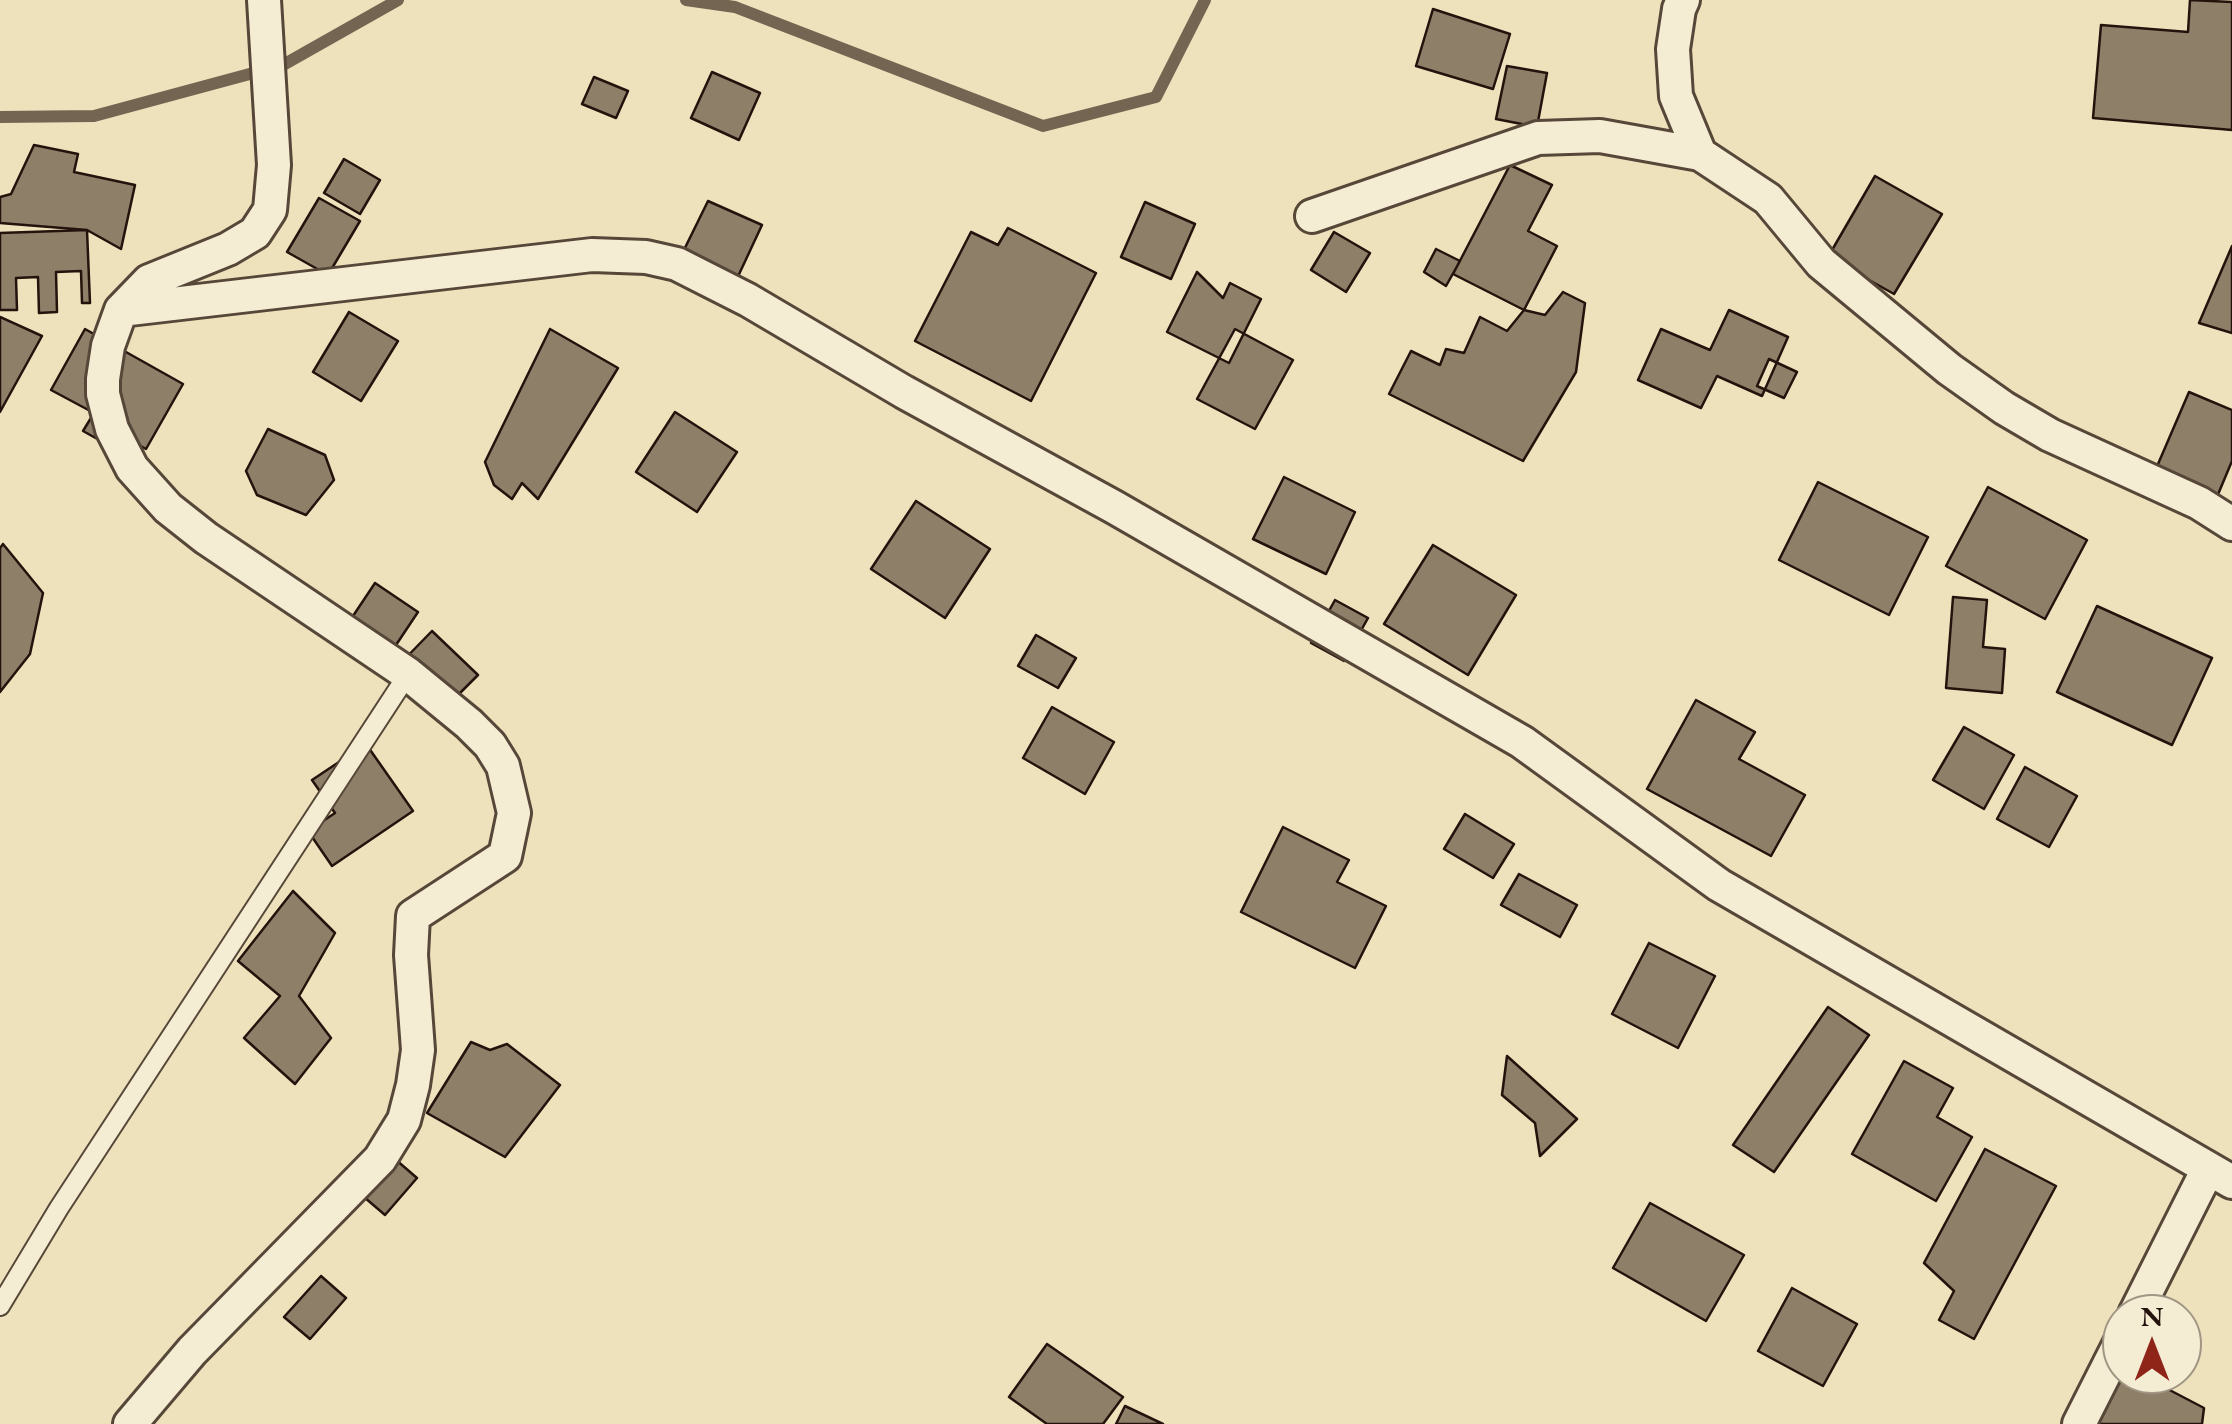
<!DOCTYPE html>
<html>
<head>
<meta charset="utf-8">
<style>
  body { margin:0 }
  #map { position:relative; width:2232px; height:1424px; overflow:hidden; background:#eee2bc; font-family:"EB Garamond",serif }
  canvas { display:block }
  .north { position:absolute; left:2102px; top:1294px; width:100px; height:100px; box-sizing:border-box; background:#f4ecd3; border:2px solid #a19584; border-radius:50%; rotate:0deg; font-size:28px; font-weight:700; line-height:40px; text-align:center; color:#24130d }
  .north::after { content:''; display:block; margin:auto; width:35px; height:45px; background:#8f2418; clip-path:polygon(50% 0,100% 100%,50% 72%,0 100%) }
</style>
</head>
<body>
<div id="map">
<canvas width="2232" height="1424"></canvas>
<div class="north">N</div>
</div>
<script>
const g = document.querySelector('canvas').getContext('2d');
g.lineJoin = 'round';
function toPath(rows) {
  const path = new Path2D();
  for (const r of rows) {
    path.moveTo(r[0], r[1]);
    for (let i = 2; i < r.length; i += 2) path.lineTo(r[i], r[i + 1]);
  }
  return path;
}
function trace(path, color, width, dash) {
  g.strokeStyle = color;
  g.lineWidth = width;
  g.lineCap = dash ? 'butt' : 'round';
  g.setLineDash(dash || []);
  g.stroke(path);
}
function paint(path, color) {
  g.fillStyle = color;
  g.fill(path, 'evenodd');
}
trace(toPath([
  [686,0,735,7,1043,126,1156,97,1205,0],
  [0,117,94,116,283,65,398,0]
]), '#746552', 12);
const building = toPath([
  [2190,0,2232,2,2232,130,2093,118,2101,25,2188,32,2190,0],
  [1433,9,1510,34,1493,89,1416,66,1433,9],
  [1507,66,1547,73,1537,127,1496,119,1507,66],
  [712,72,760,93,739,140,691,118,712,72],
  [594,77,628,91,616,118,582,104,594,77],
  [34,145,78,154,74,172,135,185,121,249,87,230,0,223,0,197,11,194,34,145],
  [344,159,380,180,360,214,324,193,344,159],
  [1510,165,1552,185,1528,231,1557,246,1524,310,1453,274,1510,165],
  [1875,176,1942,214,1894,294,1828,257,1875,176],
  [319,198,360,221,328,275,287,252,319,198],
  [708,201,762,225,734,285,679,260,708,201],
  [1145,202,1195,224,1171,279,1121,257,1145,202],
  [1008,228,1096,273,1031,401,915,341,971,232,998,245,1008,228],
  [87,230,90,303,82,303,81,271,56,272,57,312,39,313,38,277,16,278,17,310,0,310,0,233,87,230],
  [1334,232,1370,253,1346,292,1311,270,1334,232],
  [2232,246,2232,333,2199,323,2232,246],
  [1436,249,1460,261,1446,286,1424,272,1436,249],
  [1197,272,1223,298,1230,283,1261,299,1229,363,1167,332,1197,272],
  [1563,292,1585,303,1576,372,1523,461,1389,394,1411,351,1440,365,1446,349,1464,353,1480,317,1507,331,1524,310,1545,315,1563,292],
  [1729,310,1788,337,1762,396,1717,376,1701,408,1638,380,1661,329,1710,350,1729,310],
  [349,312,398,341,361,401,313,372,349,312],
  [0,317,42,336,0,412,0,317],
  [85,329,183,384,146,449,117,433,110,446,83,431,94,413,51,390,85,329],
  [550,329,618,368,538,499,522,483,512,499,494,485,485,462,550,329],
  [1235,329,1293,360,1255,429,1197,399,1235,329],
  [1769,359,1797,372,1784,398,1757,386,1769,359],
  [2189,392,2232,410,2232,461,2214,504,2152,478,2189,392],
  [675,412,737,452,697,512,636,472,675,412],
  [268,429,325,455,334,480,306,515,257,495,246,471,268,429],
  [1284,477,1355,512,1326,574,1253,539,1284,477],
  [1818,482,1928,537,1889,615,1779,560,1818,482],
  [1988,487,2087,540,2045,619,1946,566,1988,487],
  [916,501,990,549,945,618,871,569,916,501],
  [3,544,43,593,30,654,0,692,0,548,3,544],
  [1433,545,1516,595,1468,675,1384,624,1433,545],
  [375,583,418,612,386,660,343,631,375,583],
  [1953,597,1987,600,1983,647,2005,649,2002,693,1946,688,1953,597],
  [1335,600,1368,618,1344,661,1311,643,1335,600],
  [2097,606,2212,658,2172,745,2057,692,2097,606],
  [432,631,478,675,437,716,392,672,432,631],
  [1036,635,1076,658,1058,688,1018,666,1036,635],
  [1696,700,1755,732,1739,759,1805,795,1771,856,1647,789,1696,700],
  [1052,707,1114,742,1085,794,1023,758,1052,707],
  [1964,727,2014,755,1984,809,1933,780,1964,727],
  [366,744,413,811,332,866,308,831,335,813,312,780,366,744],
  [2025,767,2077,796,2049,847,1997,819,2025,767],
  [1465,814,1514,844,1493,878,1444,849,1465,814],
  [1283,827,1349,860,1337,882,1386,906,1355,968,1241,912,1283,827],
  [1519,874,1577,905,1560,937,1501,905,1519,874],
  [293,891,335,933,299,996,331,1038,295,1084,244,1038,280,996,238,961,293,891],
  [1649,943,1715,976,1678,1048,1612,1014,1649,943],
  [1828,1007,1869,1035,1774,1172,1733,1145,1828,1007],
  [471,1042,490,1050,507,1044,560,1085,505,1157,427,1113,471,1042],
  [1507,1056,1577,1119,1540,1156,1535,1123,1502,1095,1507,1056],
  [1904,1061,1953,1088,1937,1117,1972,1137,1936,1201,1852,1154,1904,1061],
  [1985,1149,2056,1186,1974,1339,1939,1320,1954,1291,1924,1263,1985,1149],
  [395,1159,417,1178,385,1215,364,1197,395,1159],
  [1650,1203,1744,1255,1706,1321,1613,1268,1650,1203],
  [321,1276,346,1298,310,1339,284,1317,321,1276],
  [1792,1288,1857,1324,1823,1386,1758,1351,1792,1288],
  [1047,1344,1123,1397,1103,1424,1047,1424,1009,1397,1047,1344],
  [2122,1374,2139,1374,2204,1408,2202,1424,2096,1424,2122,1374],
  [1125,1406,1163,1424,1116,1424,1125,1406]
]);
paint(building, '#8d7f68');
trace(building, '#24130d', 2.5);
const lane = toPath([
  [0,1306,59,1208,408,674]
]);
const street = toPath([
  [1683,0,1679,9,1673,49,1676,96,1700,154,1768,199,1821,263,1949,369,2004,408,2050,435,2199,503,2232,524],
  [1312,216,1538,138,1600,136,1700,154],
  [121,310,592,255,646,257,677,264,748,300,904,392,1114,507,1522,742,1719,885,2232,1182],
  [2135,1314,2208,1169],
  [130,1424,192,1351,380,1159,404,1120,413,1085,418,1050,411,955,413,916,505,856,514,813,503,766,490,745,469,724,408,674,206,538,168,508,132,468,112,429,103,394,103,379,108,346,121,310,149,281,228,249,255,233,270,210,274,165,264,0],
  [2079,1424,2122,1339]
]);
trace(lane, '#564739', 22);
trace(street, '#564739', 38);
trace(lane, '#f4ecd3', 18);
trace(street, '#f4ecd3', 32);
</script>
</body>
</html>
